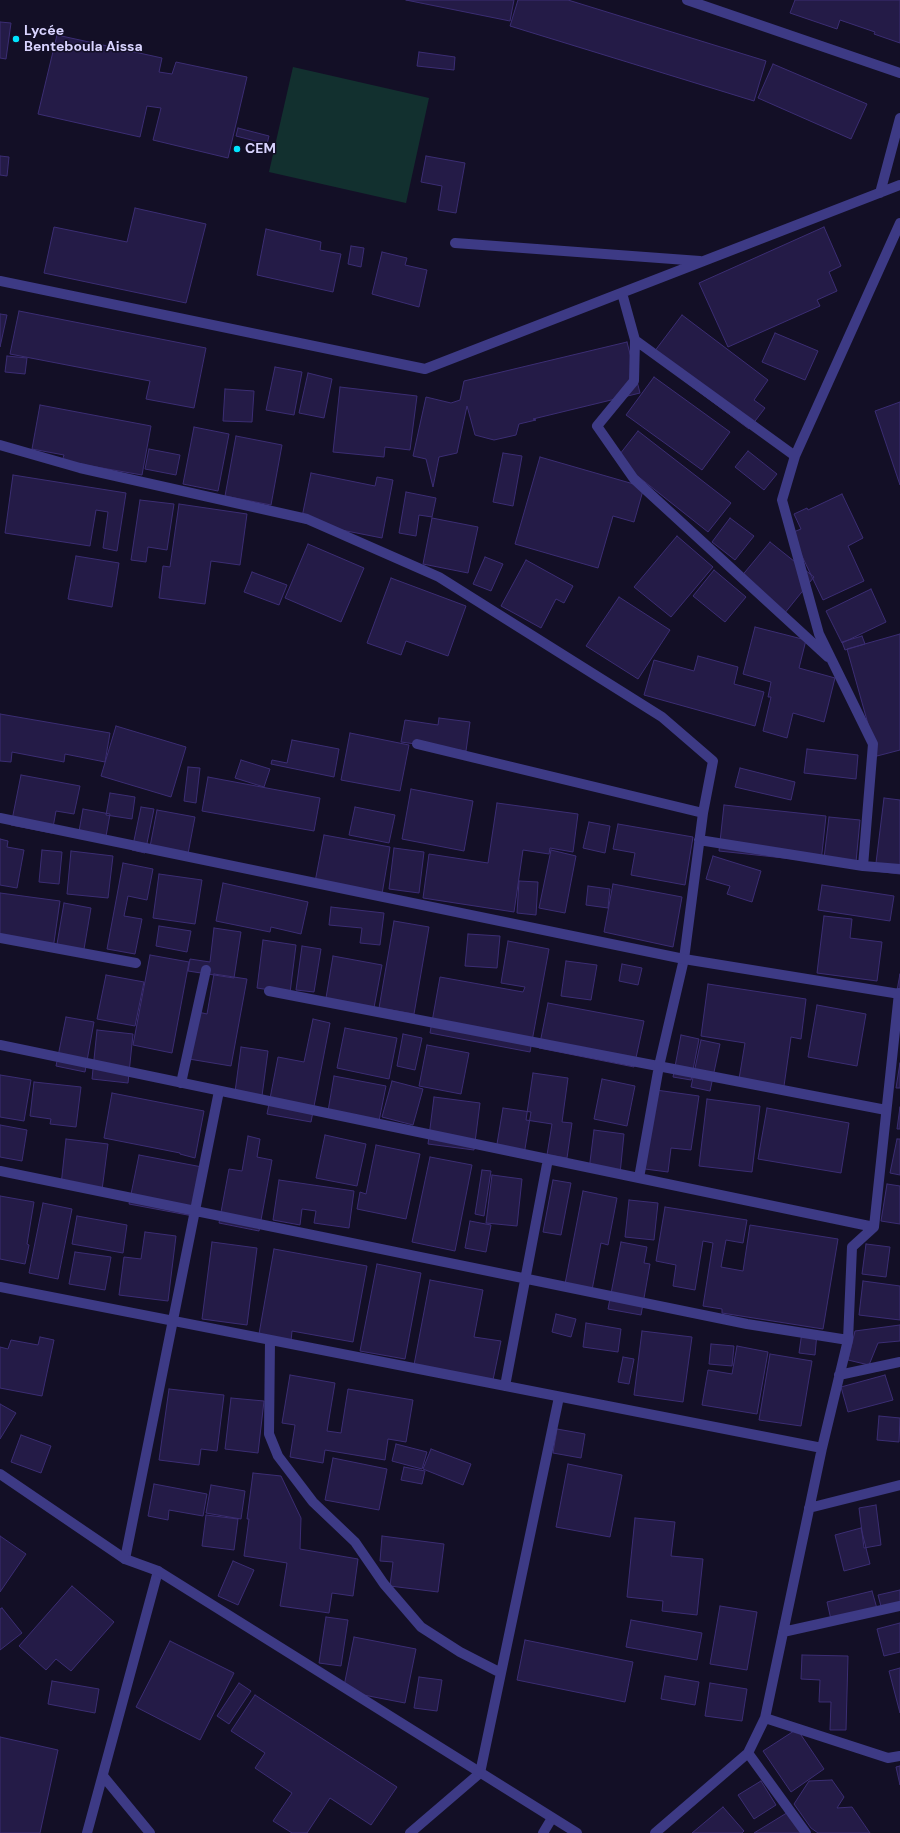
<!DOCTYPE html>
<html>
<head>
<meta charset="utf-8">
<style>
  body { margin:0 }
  canvas { display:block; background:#130f26 }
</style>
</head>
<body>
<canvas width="900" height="1833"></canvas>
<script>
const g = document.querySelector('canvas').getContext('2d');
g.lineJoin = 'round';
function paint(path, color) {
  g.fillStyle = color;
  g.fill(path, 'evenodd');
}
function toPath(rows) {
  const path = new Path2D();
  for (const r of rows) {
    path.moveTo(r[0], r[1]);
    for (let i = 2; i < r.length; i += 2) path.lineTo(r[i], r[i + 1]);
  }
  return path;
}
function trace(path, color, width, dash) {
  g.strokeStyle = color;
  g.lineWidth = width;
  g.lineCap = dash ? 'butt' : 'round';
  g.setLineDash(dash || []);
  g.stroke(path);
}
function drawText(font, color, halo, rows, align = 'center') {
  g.font = font + ' "DM Sans",sans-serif';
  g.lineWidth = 3;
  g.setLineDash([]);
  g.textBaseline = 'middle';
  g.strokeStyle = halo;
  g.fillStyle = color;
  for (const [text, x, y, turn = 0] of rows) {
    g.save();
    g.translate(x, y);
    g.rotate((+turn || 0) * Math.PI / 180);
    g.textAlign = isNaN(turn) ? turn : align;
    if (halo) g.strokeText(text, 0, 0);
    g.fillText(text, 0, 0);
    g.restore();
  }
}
paint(toPath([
  [293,67,429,98,406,203,269,172]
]), '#12302f');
const building = toPath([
  [406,0,514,0,510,21,406,0],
  [518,0,568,0,766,61,754,101,510,26,518,0],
  [795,0,900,0,900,43,874,34,875,32,840,20,837,29,790,13,795,0],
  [0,22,11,23,6,59,0,58,0,22],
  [57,35,162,58,159,72,172,74,176,62,247,77,228,158,153,140,161,108,147,106,140,137,38,114,57,35],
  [419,52,455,57,454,70,417,66,419,52],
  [773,64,867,104,851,139,758,98,773,64],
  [238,128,269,136,267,144,236,136,238,128],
  [0,156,9,157,7,176,0,175,0,156],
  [426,156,465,163,456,213,438,210,442,186,421,182,426,156],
  [135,208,206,224,186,303,44,273,54,227,127,242,135,208],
  [824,227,841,266,829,272,837,291,817,300,820,306,728,347,699,283,824,227],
  [266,229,321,242,320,250,341,254,333,292,257,275,266,229],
  [351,246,364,248,361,267,348,264,351,246],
  [382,252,407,258,405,265,427,270,419,307,372,294,382,252],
  [19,311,206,348,194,408,146,399,150,381,10,354,19,311],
  [0,314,7,315,0,347,0,314],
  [682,315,768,380,754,400,765,408,749,429,651,356,682,315],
  [775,333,818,351,805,380,762,362,775,333],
  [627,342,640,393,533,419,536,420,519,424,516,435,494,440,475,435,467,406,457,453,439,457,433,487,426,459,413,456,426,397,451,403,460,400,464,381,627,342],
  [7,356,27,358,25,374,5,372,7,356],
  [275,367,302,372,294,415,266,410,275,367],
  [308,373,332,379,324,418,299,413,308,373],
  [654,377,730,432,702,470,626,415,654,377],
  [340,387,417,396,410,450,385,447,384,457,333,452,340,387],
  [225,389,254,391,252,422,223,421,225,389],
  [900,402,900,485,875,411,900,402],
  [40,405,151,426,142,475,62,461,64,455,32,449,40,405],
  [194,427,229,434,218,491,183,484,194,427],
  [638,431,731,503,708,532,616,459,638,431],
  [236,436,282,445,271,505,225,496,236,436],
  [149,449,180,455,176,475,145,469,149,449],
  [748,451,777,474,764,490,735,467,748,451],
  [503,453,522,456,513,506,493,502,503,453],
  [540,457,644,487,634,522,613,516,598,568,515,544,540,457],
  [311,473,375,486,377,477,393,480,382,538,301,522,311,473],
  [13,475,126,493,117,551,103,548,108,512,96,510,90,546,5,533,13,475],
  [406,492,436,498,432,517,419,515,416,536,399,533,406,492],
  [842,494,863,538,848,546,864,581,823,600,791,533,801,529,794,514,807,508,808,510,842,494],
  [140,500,174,504,167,550,148,547,146,562,131,560,140,500],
  [179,504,247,514,240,565,211,561,205,604,159,598,163,566,170,567,179,504],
  [432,518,478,527,468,573,423,564,432,518],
  [730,518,754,536,735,560,712,542,730,518],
  [677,536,713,567,671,617,634,587,677,536],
  [770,542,814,577,784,614,740,578,770,542],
  [308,544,364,568,341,622,285,598,308,544],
  [76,556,119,563,112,607,68,599,76,556],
  [485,557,503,564,491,591,473,584,485,557],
  [526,560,573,586,564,603,556,599,541,628,501,606,526,560],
  [714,570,746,597,725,622,693,596,714,570],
  [252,572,287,585,279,605,244,592,252,572],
  [391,578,466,606,448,656,406,641,401,655,367,643,391,578],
  [871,589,886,622,842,643,826,611,871,589],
  [619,597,670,630,638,679,586,646,619,597],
  [755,627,806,640,799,668,835,678,824,722,793,713,787,738,763,731,771,697,768,697,771,682,743,674,755,627],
  [900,634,900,750,877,756,847,649,900,634],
  [862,636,865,644,845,650,842,642,862,636],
  [698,656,738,667,734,684,764,692,755,726,644,695,654,660,694,671,698,656],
  [0,714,110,733,105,762,65,754,64,762,12,752,11,762,0,761,0,714],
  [439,718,470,722,466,751,401,742,405,720,438,725,439,718],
  [116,726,186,747,171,797,101,776,116,726],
  [350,733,409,745,400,791,341,780,350,733],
  [292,740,339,749,334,777,271,764,272,760,287,763,292,740],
  [807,749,858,755,856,779,804,773,807,749],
  [241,760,270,769,264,787,235,778,241,760],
  [188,767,200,768,196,803,184,801,188,767],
  [740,768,795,782,791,800,735,787,740,768],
  [21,775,80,786,74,814,56,811,52,833,11,825,21,775],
  [208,777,320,798,314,831,202,811,208,777],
  [411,789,473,801,464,851,402,839,411,789],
  [110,793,135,797,132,819,106,815,110,793],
  [884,798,900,800,900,874,875,871,884,798],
  [497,803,578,814,573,852,550,848,549,854,523,850,514,912,423,898,429,854,488,863,497,803],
  [724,805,826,816,821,862,719,851,724,805],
  [141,807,154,809,145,853,132,850,141,807],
  [355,807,395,815,389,843,349,835,355,807],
  [83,809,110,814,105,842,78,837,83,809],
  [157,810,195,817,187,859,149,852,157,810],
  [829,817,860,820,856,862,824,858,829,817],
  [589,822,610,826,605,853,583,848,589,822],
  [618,824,693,837,685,885,631,875,635,853,613,849,618,824],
  [324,835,390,847,382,894,315,882,324,835],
  [0,839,8,841,7,847,24,850,17,888,0,885,0,839],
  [394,848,424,852,419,893,389,889,394,848],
  [42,850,62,852,59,884,39,882,42,850],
  [551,850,576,856,565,913,539,908,551,850],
  [71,851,113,856,108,898,67,894,71,851],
  [713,856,761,871,752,902,727,894,730,886,706,879,713,856],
  [123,863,153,869,147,900,128,896,124,916,142,919,135,954,107,949,123,863],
  [159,874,202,880,195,924,153,918,159,874],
  [519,881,538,882,536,915,517,913,519,881],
  [223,883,308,902,301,934,271,927,270,932,216,921,223,883],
  [613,884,682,897,673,947,604,932,613,884],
  [822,885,894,896,890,921,818,910,822,885],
  [588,886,610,889,608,908,586,905,588,886],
  [0,893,60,901,53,949,0,942,0,893],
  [64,903,91,908,83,955,56,950,64,903],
  [331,907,384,913,380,945,360,943,362,928,329,925,331,907],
  [824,916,852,919,850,938,882,942,877,981,817,973,824,916],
  [394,921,429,927,414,1014,379,1008,394,921],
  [159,926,191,931,187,952,156,946,159,926],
  [214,928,241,932,234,978,188,971,190,959,210,962,214,928],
  [468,934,500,936,497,968,465,966,468,934],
  [263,940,296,945,290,993,257,988,263,940],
  [508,941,549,949,530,1052,430,1033,440,977,523,992,525,987,501,983,508,941],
  [302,946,321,949,314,992,296,990,302,946],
  [150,955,189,962,172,1053,133,1045,150,955],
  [333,956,382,965,373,1013,325,1004,333,956],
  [566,961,597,965,591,1000,561,996,566,961],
  [622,964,642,968,638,985,619,981,622,964],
  [214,974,247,979,231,1066,189,1059,198,1012,207,1014,214,974],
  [900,974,900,997,896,996,900,974],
  [106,975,144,982,135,1026,97,1019,106,975],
  [708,984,806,999,801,1039,791,1037,784,1086,739,1079,745,1043,701,1036,708,984],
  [548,1003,644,1021,634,1067,539,1048,548,1003],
  [817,1005,866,1014,857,1066,808,1057,817,1005],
  [66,1017,94,1022,85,1072,56,1066,66,1017],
  [313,1019,330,1023,311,1122,267,1114,278,1057,304,1062,313,1019],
  [345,1028,397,1038,389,1079,337,1068,345,1028],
  [97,1030,133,1034,128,1083,92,1079,97,1030],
  [403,1034,422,1038,415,1070,397,1066,403,1034],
  [681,1035,699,1039,691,1080,673,1077,681,1035],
  [701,1040,720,1044,710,1091,691,1087,701,1040],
  [427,1045,469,1053,461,1094,419,1086,427,1045],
  [241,1047,268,1051,262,1096,235,1092,241,1047],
  [900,1063,900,1088,896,1088,900,1063],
  [533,1073,568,1078,562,1122,572,1123,567,1158,547,1155,552,1124,526,1120,533,1073],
  [0,1075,31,1080,24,1121,0,1117,0,1075],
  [334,1076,386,1086,378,1126,327,1117,334,1076],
  [602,1079,635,1086,627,1126,594,1119,602,1079],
  [392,1081,423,1089,413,1125,382,1117,392,1081],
  [34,1082,81,1087,76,1127,50,1124,51,1119,30,1116,34,1082],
  [656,1090,699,1096,691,1150,671,1148,668,1172,645,1169,656,1090],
  [112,1093,204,1111,195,1158,180,1154,180,1153,104,1138,112,1093],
  [434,1097,480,1103,474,1150,428,1144,434,1097],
  [707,1099,760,1106,752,1172,699,1166,707,1099],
  [900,1107,900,1129,897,1129,900,1107],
  [503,1108,531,1112,524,1155,496,1150,503,1108],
  [767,1108,849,1123,841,1173,758,1159,767,1108],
  [0,1125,27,1130,22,1161,0,1157,0,1125],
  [594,1130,624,1134,620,1174,589,1170,594,1130],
  [325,1135,366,1144,357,1186,316,1178,325,1135],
  [248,1136,260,1139,257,1157,272,1160,259,1231,219,1223,229,1169,242,1171,248,1136],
  [66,1139,108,1144,102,1190,61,1185,66,1139],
  [897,1139,900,1139,900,1175,890,1173,897,1139],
  [376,1145,420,1154,406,1219,357,1209,360,1192,366,1194,376,1145],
  [139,1155,202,1167,193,1216,129,1204,139,1155],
  [430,1157,472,1165,455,1251,412,1242,430,1157],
  [482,1170,491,1171,484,1216,475,1214,482,1170],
  [492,1175,522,1179,517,1226,486,1223,492,1175],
  [279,1180,354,1191,349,1228,314,1223,316,1211,302,1209,300,1225,273,1220,279,1180],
  [553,1180,571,1183,561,1235,543,1232,553,1180],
  [887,1184,900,1186,900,1224,881,1221,887,1184],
  [583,1191,617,1198,608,1245,601,1243,592,1290,565,1284,583,1191],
  [0,1196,34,1202,27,1244,29,1245,25,1264,0,1259,0,1196],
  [629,1200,658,1203,654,1240,625,1237,629,1200],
  [43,1203,72,1209,58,1279,29,1273,43,1203],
  [665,1207,747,1220,743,1243,726,1240,721,1267,743,1271,750,1225,838,1239,823,1329,722,1313,722,1309,703,1306,713,1243,703,1241,695,1290,673,1286,676,1265,656,1261,665,1207],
  [77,1216,127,1225,123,1253,72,1244,77,1216],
  [470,1221,491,1225,486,1252,465,1248,470,1221],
  [145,1232,176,1236,168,1301,119,1295,124,1257,141,1259,145,1232],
  [212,1242,257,1248,247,1325,202,1319,212,1242],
  [621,1242,647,1247,644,1263,650,1264,641,1315,608,1309,621,1242],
  [866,1244,890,1247,886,1277,862,1274,866,1244],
  [274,1249,367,1266,353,1342,292,1331,291,1341,259,1334,274,1249],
  [75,1252,111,1257,105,1290,69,1284,75,1252],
  [377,1264,421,1273,405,1359,360,1351,377,1264],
  [430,1280,483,1290,474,1337,501,1341,493,1380,414,1365,430,1280],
  [863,1281,900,1286,900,1320,859,1315,863,1281],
  [556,1314,576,1319,571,1337,552,1332,556,1314],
  [586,1323,621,1329,618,1352,583,1347,586,1323],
  [900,1325,900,1341,878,1343,869,1365,848,1360,855,1331,900,1325],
  [642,1331,692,1337,683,1402,634,1395,642,1331],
  [802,1332,817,1333,815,1355,799,1353,802,1332],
  [40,1337,54,1340,42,1396,0,1388,0,1347,8,1349,11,1340,38,1345,40,1337],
  [711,1344,734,1346,732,1366,709,1364,711,1344],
  [737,1346,768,1352,757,1414,702,1405,708,1370,732,1374,737,1346],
  [770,1354,812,1361,801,1426,759,1420,770,1354],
  [623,1357,634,1359,629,1384,618,1382,623,1357],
  [290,1375,335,1383,327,1431,341,1433,348,1389,413,1400,406,1442,388,1439,385,1460,325,1450,323,1463,290,1457,295,1425,282,1423,290,1375],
  [885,1375,893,1400,848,1412,841,1387,885,1375],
  [169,1389,224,1395,217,1451,201,1449,199,1465,159,1460,169,1389],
  [231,1398,264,1401,258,1453,225,1449,231,1398],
  [0,1404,16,1413,0,1439,0,1404],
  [879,1416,900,1418,899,1442,877,1440,879,1416],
  [557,1429,585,1434,581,1458,553,1453,557,1429],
  [21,1435,51,1446,41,1473,11,1462,21,1435],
  [396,1444,427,1452,422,1469,392,1461,396,1444],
  [431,1449,471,1464,463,1485,423,1469,431,1449],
  [333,1458,387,1469,379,1510,325,1500,333,1458],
  [568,1464,622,1475,610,1537,556,1527,568,1464],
  [404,1467,425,1471,422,1484,401,1480,404,1467],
  [253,1473,281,1476,301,1518,300,1549,358,1559,353,1596,332,1593,329,1613,280,1606,287,1563,244,1556,249,1519,247,1519,253,1473],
  [154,1484,207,1494,203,1516,169,1510,168,1520,148,1516,154,1484],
  [211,1485,245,1491,241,1519,206,1513,211,1485],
  [876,1505,881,1545,864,1548,859,1508,876,1505],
  [206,1515,238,1519,234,1550,202,1546,206,1515],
  [635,1518,675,1522,671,1556,703,1559,697,1615,662,1611,663,1601,627,1597,635,1518],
  [861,1528,870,1564,844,1571,835,1535,861,1528],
  [0,1536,26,1554,0,1592,0,1536],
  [382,1536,444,1544,438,1592,390,1586,393,1562,380,1561,382,1536],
  [233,1561,254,1570,238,1605,218,1596,233,1561],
  [72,1586,114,1622,71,1671,56,1659,46,1670,19,1646,72,1586],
  [900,1590,900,1606,882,1610,878,1595,900,1590],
  [872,1591,878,1612,832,1624,827,1602,872,1591],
  [720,1606,757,1612,747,1670,710,1664,720,1606],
  [2,1608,22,1633,0,1650,0,1609,2,1608],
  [326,1617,348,1620,341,1666,319,1663,326,1617],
  [631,1620,702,1633,697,1660,626,1647,631,1620],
  [900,1623,900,1652,884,1656,877,1629,900,1623],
  [354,1637,416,1649,405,1703,343,1691,354,1637],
  [525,1640,633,1662,625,1702,517,1680,525,1640],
  [170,1641,234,1673,200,1740,136,1707,170,1641],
  [802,1655,848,1656,846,1730,830,1730,831,1702,819,1702,820,1680,801,1679,802,1655],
  [900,1668,900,1713,889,1671,900,1668],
  [665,1676,699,1682,695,1705,661,1699,665,1676],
  [419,1677,442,1680,437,1711,414,1708,419,1677],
  [52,1681,99,1689,95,1713,48,1704,52,1681],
  [239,1683,251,1691,229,1724,217,1716,239,1683],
  [710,1683,747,1689,742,1721,705,1716,710,1683],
  [255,1695,397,1787,371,1825,330,1798,307,1833,292,1833,273,1821,292,1793,255,1768,265,1753,231,1731,255,1695],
  [797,1729,824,1769,791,1792,763,1751,797,1729],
  [0,1737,58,1750,40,1833,0,1833,0,1737],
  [900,1766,900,1785,896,1767,900,1766],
  [832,1780,844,1797,837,1808,852,1807,870,1833,818,1833,811,1828,794,1804,809,1781,832,1780],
  [761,1781,776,1805,754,1819,738,1795,761,1781],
  [723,1807,744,1831,742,1833,692,1833,723,1807],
  [790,1811,803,1833,754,1833,790,1811]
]);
paint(building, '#241b47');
trace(building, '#3b2d73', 1);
trace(toPath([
  [687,0,900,73],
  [880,193,900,118],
  [455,243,700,261],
  [0,281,425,369,900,185],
  [622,293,635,340,634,381,597,426,634,479,828,657],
  [635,340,795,456],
  [0,445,80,468,307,519,439,577,662,717,713,761,703,813,417,744],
  [699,840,863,866,900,869],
  [863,866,873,744,819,634,782,500,795,456,900,223],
  [0,938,136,963],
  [269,991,886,1110],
  [0,1045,874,1227],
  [181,1083,206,970],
  [0,1171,747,1324,848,1340],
  [639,1178,659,1066,684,959,703,813],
  [0,1287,822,1448],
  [270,1340,269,1434,278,1456,313,1502,355,1542,384,1584,421,1627,460,1652,501,1673],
  [839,1375,900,1362],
  [505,1386,548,1159],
  [809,1508,900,1485],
  [125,1559,219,1091],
  [783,1632,900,1606],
  [765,1718,888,1758,900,1756],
  [748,1753,806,1833],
  [103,1776,150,1833],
  [87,1833,158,1571],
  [410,1833,480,1773,559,1397],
  [543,1833,552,1818],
  [655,1833,748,1753,765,1718,822,1448,848,1340,852,1247,874,1227,899,993]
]), '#3d3a85', 10);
trace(toPath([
  [0,818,684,959,900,994],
  [0,1474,125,1559,158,1571,577,1833]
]), '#3d3a85', 10);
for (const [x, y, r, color] of [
  [16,39,4,"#00e5ff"],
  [237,149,4,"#00e5ff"]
]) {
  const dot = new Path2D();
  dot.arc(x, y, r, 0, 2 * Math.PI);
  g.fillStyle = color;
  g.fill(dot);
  trace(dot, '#130f26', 1.5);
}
drawText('bold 14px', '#d9d4ff', '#130f26', [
  ["Lycée",24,31],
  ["Benteboula Aissa",24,47],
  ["CEM",245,149]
], 'left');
</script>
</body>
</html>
